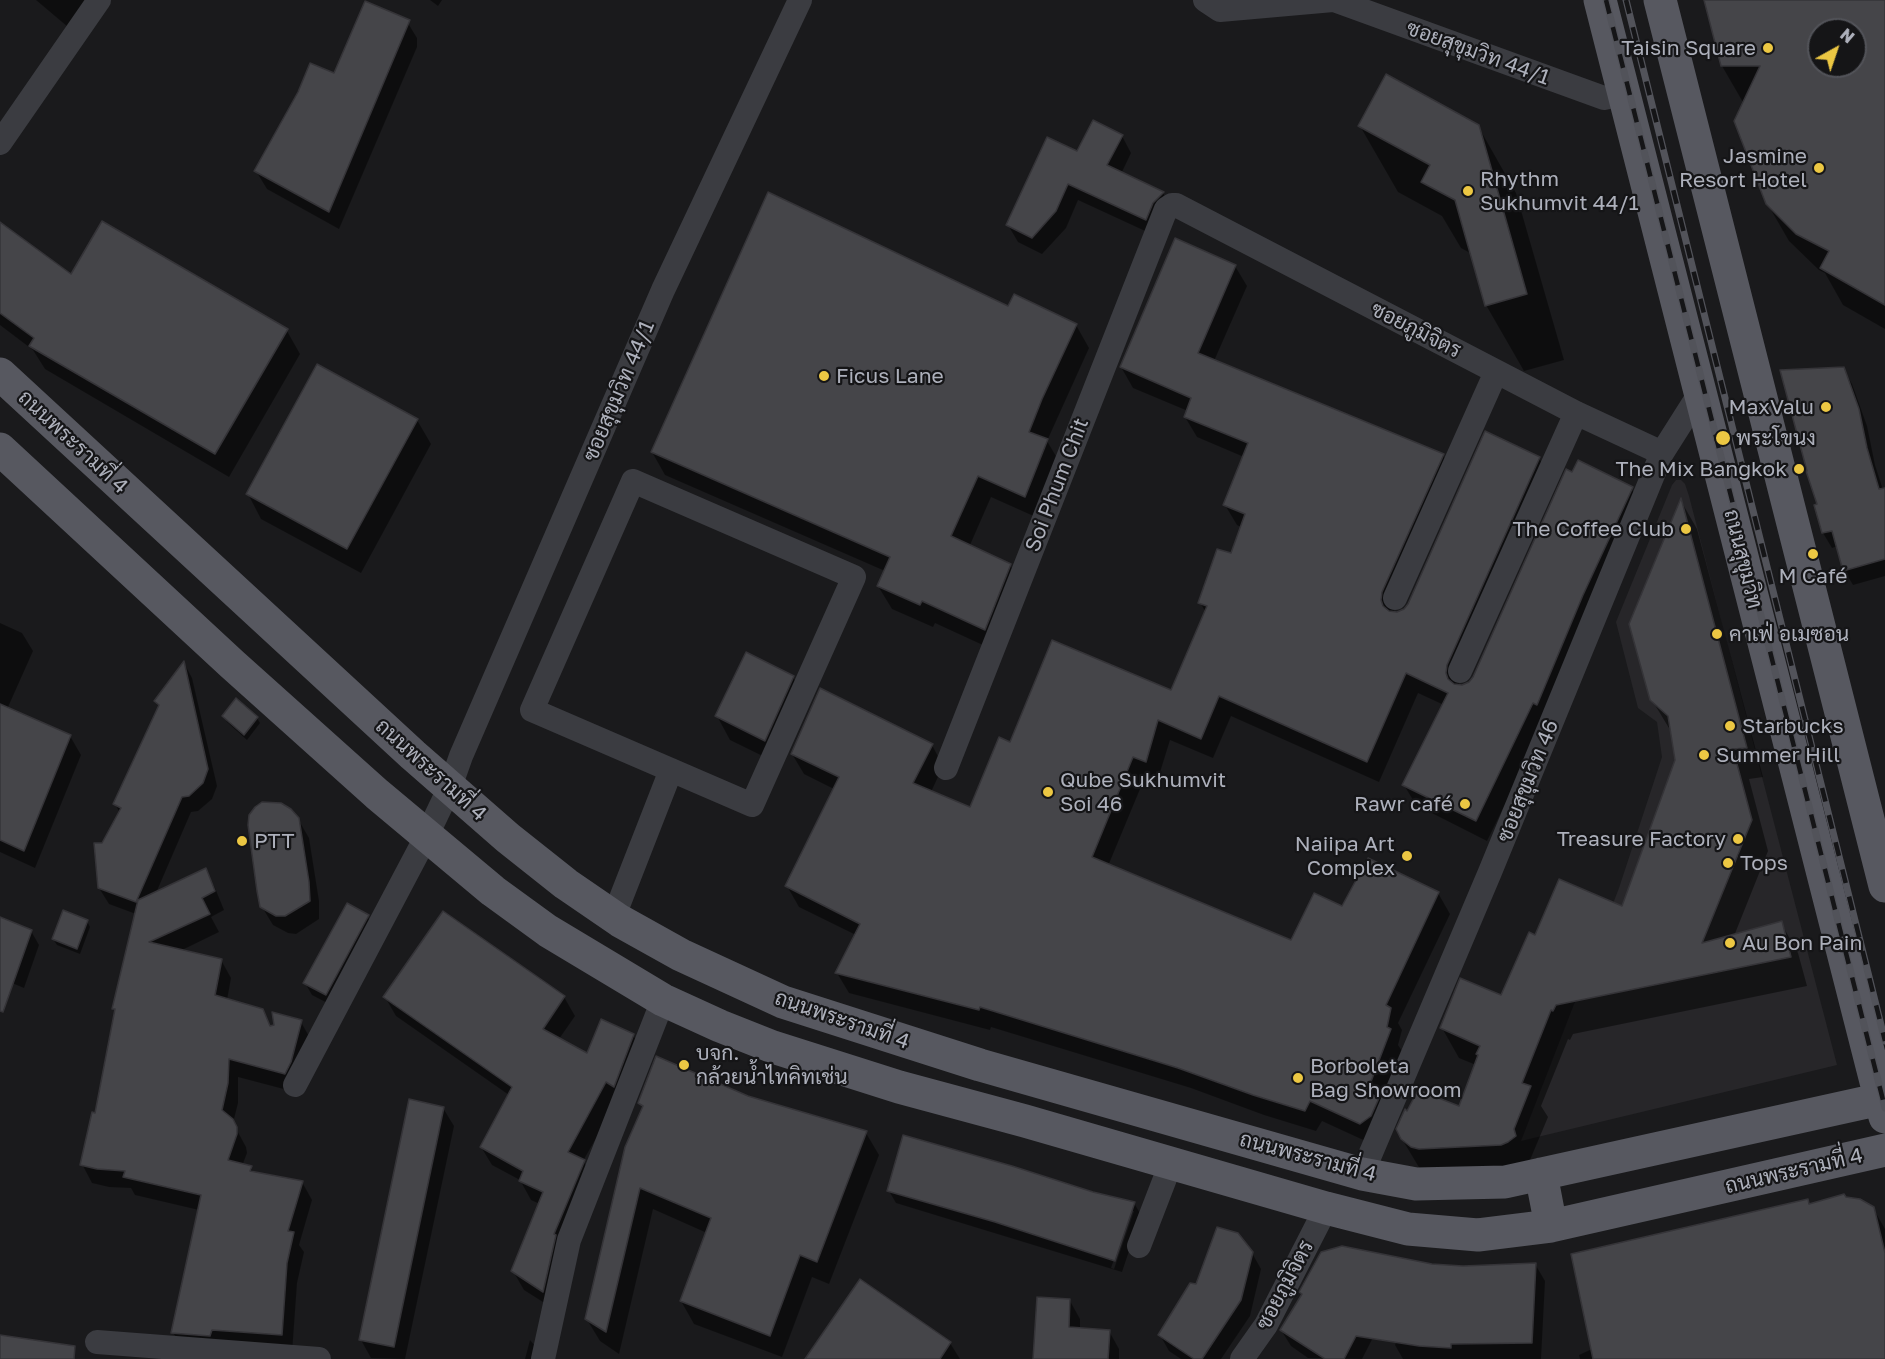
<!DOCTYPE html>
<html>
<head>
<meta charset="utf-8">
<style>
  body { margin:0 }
  #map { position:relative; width:1885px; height:1359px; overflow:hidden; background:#1a1a1c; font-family:"Golos Text",sans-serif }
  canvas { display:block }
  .north { position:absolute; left:1807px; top:18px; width:60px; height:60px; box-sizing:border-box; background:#151517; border:2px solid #525359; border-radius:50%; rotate:40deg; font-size:16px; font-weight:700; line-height:24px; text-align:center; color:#adb0bb }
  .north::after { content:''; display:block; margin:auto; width:21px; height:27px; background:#ecc743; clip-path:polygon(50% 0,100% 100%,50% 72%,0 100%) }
</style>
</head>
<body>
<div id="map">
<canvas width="1885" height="1359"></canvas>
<div class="north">N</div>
</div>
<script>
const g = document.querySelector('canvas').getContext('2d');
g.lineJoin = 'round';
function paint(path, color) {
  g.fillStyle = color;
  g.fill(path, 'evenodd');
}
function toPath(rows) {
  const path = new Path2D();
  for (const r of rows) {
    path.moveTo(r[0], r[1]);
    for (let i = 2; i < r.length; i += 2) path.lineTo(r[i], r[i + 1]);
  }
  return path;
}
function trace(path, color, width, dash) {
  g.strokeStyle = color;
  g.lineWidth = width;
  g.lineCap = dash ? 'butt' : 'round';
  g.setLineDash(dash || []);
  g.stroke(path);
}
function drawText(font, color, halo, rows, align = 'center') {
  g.font = font + ' "Golos Text",Sarabun,sans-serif';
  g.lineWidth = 4.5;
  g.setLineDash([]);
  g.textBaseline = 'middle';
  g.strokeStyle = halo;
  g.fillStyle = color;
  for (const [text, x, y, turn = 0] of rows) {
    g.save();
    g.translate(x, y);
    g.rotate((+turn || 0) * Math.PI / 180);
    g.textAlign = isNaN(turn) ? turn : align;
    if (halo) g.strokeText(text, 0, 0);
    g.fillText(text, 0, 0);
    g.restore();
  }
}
paint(toPath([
  [1676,480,1681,480,1685,484,1689,496,1837,1065,1521,1141,1619,888,1662,757,1657,722,1638,708,1616,622,1672,485]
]), '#272629');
paint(toPath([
  [36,0,90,0,68,27],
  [430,0,442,0,438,6],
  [1706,0,1885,0,1885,329,1843,305,1825,273,1819,270,1789,241,1767,203,1744,104,1722,66],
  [1819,30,1855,30,1855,66,1819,66],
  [406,20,417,38,417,47,339,229,267,189,256,171,335,75],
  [1360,126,1478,126,1516,193,1564,360,1524,371,1486,305,1472,254,1461,248,1442,216,1398,192],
  [1122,136,1131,153,1121,174,1163,193,1173,210,1156,236,1078,200,1066,228,1042,254,1018,242,1008,225,1077,153],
  [0,224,72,276,287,331,300,354,229,477,45,369,33,350,0,325],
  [1235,266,1247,286,1214,361,1443,455,1455,476,1393,613,1405,610,1409,605,1486,433,1539,458,1551,479,1458,686,1470,683,1631,488,1643,509,1545,723,1487,841,1416,805,1404,785,1444,705,1418,693,1379,782,1231,716,1213,758,1170,740,1157,782,1145,777,1108,866,1292,942,1343,908,1438,893,1450,914,1398,1023,1402,1030,1398,1045,1402,1051,1372,1144,1322,1121,1316,1131,1264,1115,1191,1088,991,1027,990,1030,849,993,837,973,856,935,799,907,787,886,834,789,804,774,792,754,932,745,943,766,931,792,971,809,1011,744,1172,692,1206,613,1200,602,1232,555,1241,527,1237,525,1225,505,1244,457,1197,437,1185,417,1188,411,1133,388,1121,367],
  [1008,308,1076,325,1089,348,1047,441,1060,463,1038,518,991,497,970,545,1010,565,1023,588,998,652,935,623,933,627,892,609,878,586,885,571,665,475,652,452],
  [1843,369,1852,384,1867,426,1875,465,1883,490,1885,489,1885,576,1853,585,1844,570,1838,546,1832,548,1823,533,1816,506,1819,505],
  [417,420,431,444,361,573,261,519,248,494],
  [1681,501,1697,529,1763,777,1749,779,1768,851,1734,936,1781,923,1798,953,1807,986,1573,1034,1570,1040,1568,1039,1541,1106,1548,1117,1525,1172,1420,1169,1402,1139,1459,1108,1476,1065,1459,1058,1442,1028,1502,997,1536,937,1623,908,1676,760,1672,733,1652,700],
  [0,623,22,633,33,651,0,725],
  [184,663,192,678,217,786,212,799,198,811,191,812,156,893,205,870,215,888,224,910,211,917,219,932,180,951,221,960,231,978,227,1000,262,1010,271,1027,301,1022,311,1040,295,1092,238,1077,238,1103,233,1123,246,1147,247,1153,242,1166,251,1168,254,1173,302,1182,312,1200,299,1245,304,1252,297,1283,292,1353,183,1351,173,1332,199,1210,135,1195,131,1188,109,1187,92,1183,82,1164,96,1115,116,1012,114,1009,136,914,109,904,99,888,103,845,120,813,115,804,160,708,156,701],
  [793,677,807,701,779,764,730,740,717,716],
  [224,716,257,718,260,723,247,740,227,722],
  [70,736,81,755,35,868,0,852,0,758],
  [298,819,309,838,319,901,319,919,296,934,288,933,273,925,262,907],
  [443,913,564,997,575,1016,559,1039,587,1055,633,1035,644,1054,583,1161,595,1180,554,1309,524,1290,513,1271,540,1204,531,1200,520,1180,492,1165,481,1147,509,1095,396,1016,385,997],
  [367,916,374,928,333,1006,312,995,305,983],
  [0,919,31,931,39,945,24,988,0,978],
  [87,921,90,927,80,954,57,945,53,939],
  [747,1097,866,1133,879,1155,829,1284,812,1277,782,1357,694,1324,681,1301,707,1233,653,1209,619,1354,600,1341,586,1318,643,1109,640,1102],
  [443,1108,454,1126,405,1359,371,1358,361,1340],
  [889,1191,1093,1193,1134,1203,1141,1215,1122,1272,896,1203],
  [1131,1211,1134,1211,1114,1269,1111,1268],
  [1846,1199,1873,1208,1885,1229,1885,1359,1580,1359,1579,1355,1592,1349,1809,1205],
  [1252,1253,1261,1269,1250,1316,1221,1359,1181,1359,1169,1351,1160,1335,1197,1286],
  [1535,1264,1545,1281,1541,1359,1403,1359,1395,1345,1431,1265,1463,1267],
  [1405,1275,1362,1359,1308,1358,1291,1346,1281,1330],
  [1070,1301,1080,1319,1080,1329,1109,1331,1119,1349,1119,1359,1035,1359],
  [530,1340,535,1346,532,1359,525,1359],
  [950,1343,960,1359,807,1359]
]), '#0007');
const building = toPath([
  [1704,0,1885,0,1885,305,1820,268,1829,251,1796,234,1766,204,1734,121,1760,66,1721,66,1704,0],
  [1819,30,1855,30,1855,66,1819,66,1819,30],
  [365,1,410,20,329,212,254,171,298,92,310,63,334,73,365,1],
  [1386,74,1479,125,1527,294,1485,306,1455,200,1421,182,1430,165,1358,126,1386,74],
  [1093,120,1123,135,1107,165,1164,192,1153,203,1146,220,1068,184,1056,211,1032,238,1006,225,1047,137,1077,151,1093,120],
  [768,192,1008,306,1014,294,1077,324,1042,399,1029,432,1048,439,1025,497,978,476,951,536,1011,564,985,630,922,601,920,605,877,586,890,557,651,452,768,192],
  [102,221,288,329,215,454,29,346,34,338,0,313,0,222,71,274,102,221],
  [1175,238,1236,265,1198,353,1444,454,1382,592,1381,600,1383,606,1389,611,1397,612,1404,609,1408,604,1485,431,1540,457,1447,665,1446,673,1448,679,1454,684,1462,685,1469,682,1473,677,1566,469,1572,472,1578,460,1633,487,1583,595,1537,705,1533,703,1476,821,1402,785,1448,693,1406,673,1367,762,1219,696,1201,739,1158,720,1146,762,1133,757,1092,857,1291,940,1314,893,1342,906,1368,858,1439,892,1386,1005,1391,1008,1387,1027,1391,1029,1367,1092,1379,1098,1371,1116,1360,1124,1310,1101,1305,1111,1253,1095,1178,1068,980,1007,979,1010,835,973,860,924,785,886,839,777,791,754,820,688,933,744,913,783,970,807,999,737,1010,742,1052,640,1171,690,1207,606,1198,603,1217,549,1231,553,1245,514,1223,505,1248,443,1184,417,1191,398,1120,367,1175,238],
  [317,364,418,419,347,549,246,494,317,364],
  [1844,367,1859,409,1867,448,1879,489,1885,488,1885,559,1843,571,1832,531,1822,533,1814,505,1817,504,1806,471,1807,471,1780,370,1844,367],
  [1681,498,1747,748,1733,749,1752,820,1702,943,1782,921,1791,957,1556,1005,1553,1011,1551,1010,1522,1083,1531,1086,1514,1129,1516,1136,1508,1142,1501,1145,1419,1149,1411,1147,1401,1139,1396,1129,1405,1109,1407,1111,1418,1090,1459,1106,1478,1055,1476,1054,1480,1046,1440,1028,1460,978,1501,995,1529,932,1535,935,1559,879,1622,906,1675,760,1668,716,1650,700,1629,624,1681,498],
  [746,652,794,676,765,741,715,716,746,652],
  [184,661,208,769,203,783,189,796,182,797,136,902,98,888,94,843,102,843,121,808,113,804,159,705,154,701,184,661],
  [236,698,258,717,244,735,222,716,236,698],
  [0,704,71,735,24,851,0,840,0,704],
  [262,802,281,803,291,809,299,818,309,882,310,901,285,916,276,916,260,907,257,891,248,825,249,815,255,807,262,802],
  [206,868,215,891,202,898,210,914,149,942,222,959,215,995,263,1009,270,1026,274,1025,272,1012,302,1020,291,1062,285,1074,229,1059,228,1083,222,1110,233,1119,237,1127,237,1134,228,1160,252,1166,250,1171,303,1181,288,1231,294,1232,287,1263,282,1335,212,1330,210,1336,171,1333,201,1195,123,1177,125,1171,97,1169,80,1165,92,1112,95,1113,115,1009,112,1009,138,900,206,868],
  [347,903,369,915,326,995,303,983,347,903],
  [63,910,88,920,77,949,52,939,63,910],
  [443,911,565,996,543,1029,587,1053,601,1019,634,1034,614,1087,606,1082,568,1152,585,1160,554,1234,556,1235,543,1292,511,1271,543,1192,519,1181,523,1171,480,1147,512,1087,383,997,443,911],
  [0,917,32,930,3,1012,0,1011,0,917],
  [656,1056,748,1096,867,1131,817,1262,800,1255,770,1336,680,1301,711,1218,640,1188,606,1332,585,1319,625,1147,643,1106,638,1103,656,1056],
  [409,1099,444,1107,394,1347,359,1340,409,1099],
  [903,1135,1012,1166,1093,1192,1135,1202,1115,1261,995,1222,887,1191,903,1135],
  [1844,1194,1846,1197,1860,1199,1874,1207,1885,1253,1885,1359,1593,1359,1571,1254,1808,1199,1809,1204,1844,1194],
  [1217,1227,1238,1233,1253,1252,1241,1300,1202,1359,1194,1359,1158,1335,1190,1283,1196,1284,1217,1227],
  [1342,1246,1432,1264,1463,1266,1536,1263,1532,1343,1451,1344,1451,1348,1419,1346,1356,1336,1344,1359,1325,1359,1280,1330,1302,1294,1299,1292,1321,1252,1342,1246],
  [860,1279,951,1342,940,1359,805,1359,860,1279],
  [1037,1297,1070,1299,1069,1327,1110,1330,1108,1359,1033,1359,1037,1297],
  [0,1335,75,1346,74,1359,0,1359,0,1335]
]);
paint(building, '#454549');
trace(building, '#353438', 1.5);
trace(toPath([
  [1205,0,1220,10,1333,0],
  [1334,0,1604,98,1623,94],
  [0,143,99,0],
  [633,481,854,577,752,805,532,710,633,481],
  [1395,598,1496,372],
  [1460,671,1576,413],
  [946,768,1166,209,1172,205,1176,205,1576,413,1662,453],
  [614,916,671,770],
  [295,1085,426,837,450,787,461,756,663,290,800,0],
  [1362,1174,1490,872,1662,453,1700,393],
  [1139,1246,1171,1163],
  [97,1342,319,1359],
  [543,1359,569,1240,663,1000],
  [1242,1359,1266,1325,1326,1208]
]), '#3b3c41', 24);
trace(toPath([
  [1600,0,1885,1117],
  [1660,0,1885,886],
  [0,374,413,755,508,838,566,884,620,921,681,955,783,1002,980,1065,1362,1174,1416,1184,1505,1182,1881,1099,1885,1100],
  [0,449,232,664,377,794,493,891,548,931,663,1000,720,1026,773,1047,899,1087,1025,1121,1326,1208,1408,1229,1478,1235,1551,1226,1885,1150],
  [1541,1174,1551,1226]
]), '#575860', 33);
const rail = toPath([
  [1606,0,1885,1108],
  [1626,0,1885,1041]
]);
trace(rail, '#52535a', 7);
trace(rail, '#151517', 4.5, [14]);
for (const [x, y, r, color] of [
  [1768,48,6,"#ecc743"],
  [1819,168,6,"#ecc743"],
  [1468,191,6,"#ecc743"],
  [824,376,6,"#ecc743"],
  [1826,407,6,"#ecc743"],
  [1723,438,8,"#ecc743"],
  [1799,469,6,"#ecc743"],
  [1686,529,6,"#ecc743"],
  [1813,554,6,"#ecc743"],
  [1717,634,6,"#ecc743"],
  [1730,726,6,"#ecc743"],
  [1704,755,6,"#ecc743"],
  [1048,792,6,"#ecc743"],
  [1465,804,6,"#ecc743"],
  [1738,839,6,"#ecc743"],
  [242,841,6,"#ecc743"],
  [1407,856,6,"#ecc743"],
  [1728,863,6,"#ecc743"],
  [1730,943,6,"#ecc743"],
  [684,1065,6,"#ecc743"],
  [1298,1078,6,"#ecc743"]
]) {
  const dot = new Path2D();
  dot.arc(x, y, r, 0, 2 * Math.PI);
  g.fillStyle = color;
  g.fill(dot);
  trace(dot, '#151517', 2);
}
drawText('21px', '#adb0bb', '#151517', [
  ["Taisin Square",1756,48,"right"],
  ["Jasmine",1807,156,"right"],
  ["Resort Hotel",1807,180,"right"],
  ["Rhythm",1480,179],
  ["Sukhumvit 44/1",1480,203],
  ["Ficus Lane",836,376],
  ["MaxValu",1814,407,"right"],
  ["พระโขนง",1736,438],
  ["The Mix Bangkok",1787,469,"right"],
  ["The Coffee Club",1674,529,"right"],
  ["M Café",1813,576,"center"],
  ["คาเฟ่ อเมซอน",1729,634],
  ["Starbucks",1742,726],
  ["Summer Hill",1716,755],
  ["Qube Sukhumvit",1060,780],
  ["Soi 46",1060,804],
  ["Rawr café",1453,804,"right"],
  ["Treasure Factory",1726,839,"right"],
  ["PTT",254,841],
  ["Naiipa Art",1395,844,"right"],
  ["Complex",1395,868,"right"],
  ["Tops",1740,863],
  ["Au Bon Pain",1742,943],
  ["บจก.",696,1053],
  ["กล้วยน้ำไทคิทเช่น",696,1077],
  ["Borboleta",1310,1066],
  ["Bag Showroom",1310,1090]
], 'left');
drawText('21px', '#adb0bb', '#151517', [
  ["ซอยสุขุมวิท 44/1",1478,53,20],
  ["ซอยภูมิจิตร",1416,330,27],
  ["ซอยสุขุมวิท 44/1",619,391,-67],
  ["ถนนพระรามที่ 4",73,442,43],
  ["Soi Phum Chit",1057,485,-69],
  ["ถนนสุขุมวิท",1743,559,76],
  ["ถนนพระรามที่ 4",431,770,42],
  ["ซอยสุขุมวิท 46",1528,781,-68],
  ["ถนนพระรามที่ 4",842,1020,19],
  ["ถนนพระรามที่ 4",1308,1157,15],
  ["ถนนพระรามที่ 4",1794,1171,-13],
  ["ซอยภูมิจิตร",1285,1285,-62]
]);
</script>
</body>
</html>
